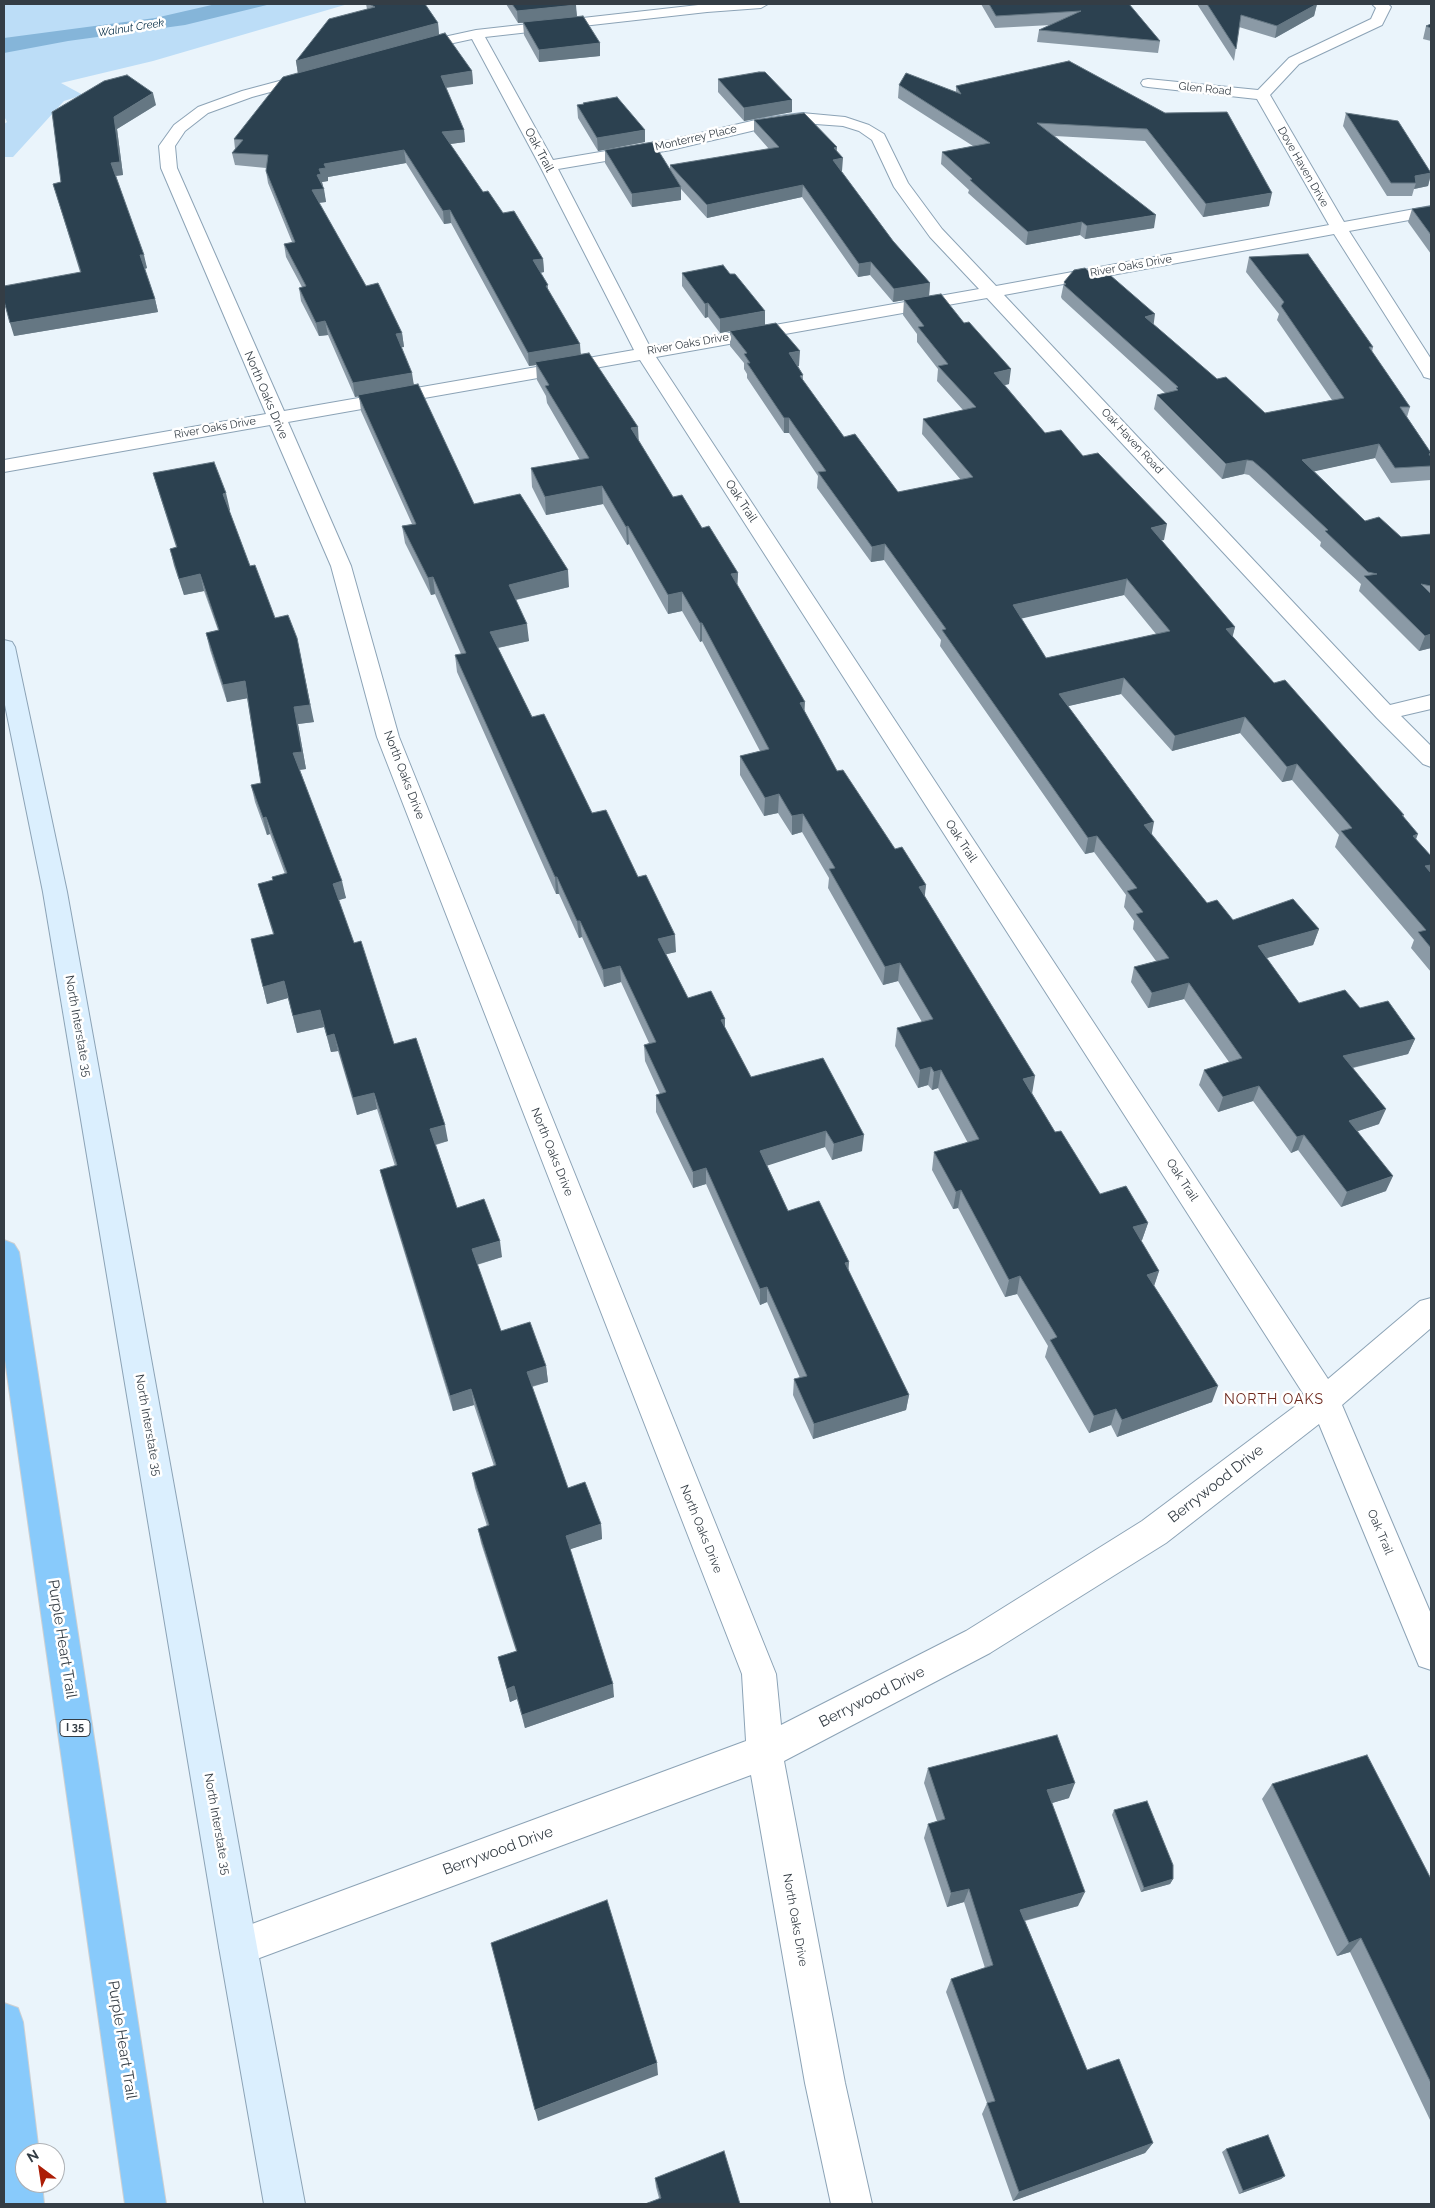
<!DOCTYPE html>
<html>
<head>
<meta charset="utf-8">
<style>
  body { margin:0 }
  #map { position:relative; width:1435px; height:2208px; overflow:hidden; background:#eaf4fb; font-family:Raleway,sans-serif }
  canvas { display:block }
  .frame { position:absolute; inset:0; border:5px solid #343d45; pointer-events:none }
  .north { position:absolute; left:15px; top:2143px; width:50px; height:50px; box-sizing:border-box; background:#fff; border:1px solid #aeb1b5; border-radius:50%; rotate:329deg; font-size:14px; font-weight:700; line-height:20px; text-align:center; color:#343d45 }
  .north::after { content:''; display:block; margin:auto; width:18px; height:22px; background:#ac1e07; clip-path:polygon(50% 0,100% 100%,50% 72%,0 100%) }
</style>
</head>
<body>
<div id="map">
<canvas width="1435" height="2208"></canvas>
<div class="frame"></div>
<div class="north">N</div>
</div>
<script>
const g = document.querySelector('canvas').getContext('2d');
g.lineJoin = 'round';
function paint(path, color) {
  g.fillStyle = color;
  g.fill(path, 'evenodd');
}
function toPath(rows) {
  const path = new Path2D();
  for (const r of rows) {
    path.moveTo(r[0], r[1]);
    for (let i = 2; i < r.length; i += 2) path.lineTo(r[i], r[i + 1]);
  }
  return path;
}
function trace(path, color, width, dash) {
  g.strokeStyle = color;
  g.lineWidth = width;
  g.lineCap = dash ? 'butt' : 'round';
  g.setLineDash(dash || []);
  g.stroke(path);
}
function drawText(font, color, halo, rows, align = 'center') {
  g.font = font + ' Raleway,sans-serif';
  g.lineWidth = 5;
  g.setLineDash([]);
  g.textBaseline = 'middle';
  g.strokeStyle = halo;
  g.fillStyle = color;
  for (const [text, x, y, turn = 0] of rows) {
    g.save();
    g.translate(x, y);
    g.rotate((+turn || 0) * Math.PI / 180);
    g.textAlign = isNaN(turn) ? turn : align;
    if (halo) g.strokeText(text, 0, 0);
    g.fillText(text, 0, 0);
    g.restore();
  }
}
paint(toPath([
  [4,4,348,4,153,61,61,83,83,95,64,101,13,157,4,157,4,124,7,122,4,116]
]), '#bcddf7');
paint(toPath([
  [216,4,271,4,185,25,68,41,4,53,4,38,155,18]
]), '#85b5d9');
const minor = toPath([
  [707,4,768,4,761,8,707,12,485,37,553,160,671,140,764,118,802,113,845,117,869,125,884,134,908,183,942,229,996,286,1329,225,1257,99,1148,87,1143,86,1141,83,1143,80,1148,79,1258,90,1289,58,1371,19,1376,8,1372,4,1388,4,1391,7,1382,25,1299,64,1270,95,1344,222,1431,206,1431,216,1349,231,1431,359,1431,379,1424,377,1422,373,1334,234,1004,295,1390,705,1431,695,1431,709,1401,716,1431,746,1431,767,1423,764,1377,718,987,298,656,357,1328,1379,1420,1301,1431,1298,1431,1328,1342,1405,1431,1614,1431,1670,1419,1666,1319,1424,1166,1543,990,1653,784,1761,845,2083,872,2204,831,2204,805,2083,751,1775,238,1966,225,1960,219,1947,225,1934,746,1741,742,1674,377,737,331,566,270,425,4,472,4,460,266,414,161,168,159,146,174,125,198,107,242,91,313,72,318,73,320,76,318,79,252,97,208,113,185,131,175,146,177,168,284,411,634,350,540,166,472,39,412,52,405,48,407,45,476,30,707,4],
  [802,123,843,126,859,131,872,140,894,187,930,237,979,289,650,347,558,169,671,150,764,128,802,123],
  [640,360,1306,1398,1142,1521,966,1631,781,1725,776,1674,399,737,351,566,288,422,640,360]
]);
const secondary = toPath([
  [4,640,12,642,15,647,67,892,257,1947,305,2204,264,2204,219,1947,43,892,4,700,4,640]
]);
const motorway = toPath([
  [4,1240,14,1244,19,1252,166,2204,125,2204,4,1353,4,1240],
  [4,2003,18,2008,23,2022,39,2153,25,2153,25,2183,42,2183,44,2204,4,2204,4,2003]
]);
trace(minor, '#8ca3b6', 2);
trace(secondary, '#8ca3b6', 2);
trace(motorway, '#ced0d2', 2);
paint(minor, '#fff');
paint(secondary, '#dbeffe');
paint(motorway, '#88cafb');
paint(toPath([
  [366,4,425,4,438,23,439,35,472,71,473,84,446,88,464,130,465,142,450,144,483,192,503,213,543,259,544,272,540,273,548,285,548,290,581,354,638,441,673,497,702,528,738,573,737,585,805,712,837,771,895,849,926,885,924,896,1032,1093,1055,1132,1100,1194,1148,1223,1142,1240,1141,1241,1159,1271,1154,1286,1212,1402,1117,1437,1111,1425,1089,1433,1045,1357,1048,1346,1017,1294,1005,1297,958,1208,953,1209,932,1170,934,1152,968,1143,938,1088,932,1090,928,1085,918,1088,895,1046,897,1028,922,1022,898,981,883,985,828,888,829,878,802,832,792,835,778,813,764,816,740,775,740,756,760,751,702,641,700,642,682,611,668,614,629,544,627,545,603,504,546,515,532,487,531,468,580,460,547,403,546,396,537,380,536,365,529,366,451,223,444,224,406,163,328,177,328,181,322,182,326,202,319,203,366,286,402,333,404,347,401,347,414,385,474,504,569,587,516,600,529,641,498,648,532,717,592,813,638,877,676,952,666,954,688,998,725,1019,725,1028,751,1077,862,1151,832,1160,825,1147,767,1165,788,1211,848,1270,909,1395,906,1410,813,1439,793,1395,794,1379,800,1378,767,1302,760,1305,706,1184,693,1188,656,1112,656,1095,660,1094,645,1061,644,1045,649,1043,621,982,604,987,582,937,579,938,559,894,556,894,457,672,455,655,461,654,435,594,431,595,405,543,402,526,412,524,361,411,359,396,355,397,328,335,319,336,301,301,299,288,302,287,286,257,284,244,292,242,268,183,266,171,266,168,235,165,232,153,235,149,234,139,298,73,296,61,367,9],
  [506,4,575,4,577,16,600,43,600,56,539,62,524,35,523,23,518,23],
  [981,4,1129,4,1160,41,1158,53,1037,42,1039,30,1051,25,995,28],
  [1197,4,1317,4,1314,16,1275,38,1239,27,1234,61],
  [1431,24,1431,41,1423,39,1426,26],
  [1069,61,1269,206,1203,217,1145,141,1055,136,1154,228,1085,239,1080,235,1026,245,968,193,969,190,941,164,942,152,973,146,898,98,899,85,956,92,956,86],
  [718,79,792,100,792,112,744,121,718,92],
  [583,103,645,142,598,151,578,118,577,105,583,104],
  [156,105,117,129,123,175,116,176,147,268,145,269,155,299,158,312,14,336,80,272,53,184,61,182,52,112],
  [1346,113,1431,172,1431,175,1428,186,1414,189,1412,196,1387,196,1343,126],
  [754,120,837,152,842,171,841,171,893,241,930,283,929,296,1009,384,1005,385,1045,433,1083,456,1164,540,1161,540,1235,627,1232,637,1274,683,1404,815,1403,816,1416,839,1431,856,1431,972,1411,948,1414,940,1335,847,1339,835,1292,780,1282,782,1240,733,1172,751,1121,694,1068,706,1152,834,1207,903,1233,920,1319,929,1313,945,1266,958,1299,1003,1360,1008,1415,1039,1408,1054,1353,1068,1379,1124,1358,1131,1386,1191,1341,1207,1298,1150,1291,1153,1253,1101,1218,1112,1199,1085,1204,1070,1229,1062,1184,999,1148,1008,1131,982,1134,967,1156,961,1133,929,1134,921,1124,907,1126,895,1094,852,1085,854,940,646,941,640,884,560,871,562,817,488,818,476,789,433,784,433,747,378,747,374,744,369,744,363,730,346,730,331,720,333,708,317,705,318,682,286,682,273,765,325,799,366,798,366,803,375,803,381,844,437,898,492,961,480,922,434,923,419,963,410,937,381,938,369,917,342,917,334,903,315,904,300,893,302,870,275,858,277,802,197,707,218,681,189,681,200,632,207,605,163,605,150,670,170,670,165,769,149,754,132],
  [1124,595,1156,634,1046,658,1021,618],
  [1431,206,1431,254,1408,222,1412,209],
  [1249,257,1373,347,1372,352,1410,407,1407,417,1431,453,1430,456,1431,457,1431,480,1391,483,1375,458,1314,471,1365,521,1401,537,1431,534,1431,648,1419,651,1359,591,1361,584,1320,546,1321,542,1263,488,1249,475,1244,474,1222,479,1154,409,1157,395,1165,393,1062,299,1061,297,1064,282,1153,324,1217,379,1265,413,1332,400,1277,320,1279,314,1246,272],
  [153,473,230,510,229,510,250,566,314,722,298,724,306,769,300,770,346,898,338,900,354,943,394,1044,448,1141,436,1145,457,1208,502,1257,477,1265,501,1331,546,1366,548,1382,532,1387,568,1488,601,1524,602,1539,570,1549,614,1697,525,1728,517,1699,510,1702,498,1657,516,1651,481,1543,478,1529,487,1526,475,1488,472,1473,494,1466,474,1405,453,1411,384,1186,380,1170,395,1166,377,1109,357,1115,338,1051,331,1052,324,1027,297,1033,288,998,267,1004,263,987,273,934,258,884,273,880,285,874,270,834,267,835,255,802,251,785,261,783,247,698,227,702,210,650,206,633,218,630,204,591,184,595,174,566,170,549,176,547,158,490],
  [928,1768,1069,1798,1052,1803,1078,1906,1025,1921,1087,2070,1153,2143,1145,2153,1013,2201,982,2114,987,2103,946,1992,951,1979,985,1968,964,1902,947,1907,924,1838,928,1824,937,1821,924,1783],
  [1272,1784,1431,1879,1431,2122,1350,1952,1337,1956,1262,1799],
  [1114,1810,1173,1879,1170,1884,1141,1892,1112,1815],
  [1226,2149,1285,2176,1281,2179,1239,2194,1222,2152],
  [655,2178,740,2204,659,2198,656,2187]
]), '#8b9aa6');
paint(toPath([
  [1317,4,1314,16,1275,38,1277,26],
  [576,5,577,17,518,23,517,11],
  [438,23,439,35,298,74,296,61],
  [600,43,600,56,539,62,539,50],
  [472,71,473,84,442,88,441,76],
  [153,93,156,105,117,129,123,175,114,176,111,163,114,117],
  [792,100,792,112,744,121,744,108],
  [464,130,465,142,443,145,442,132],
  [645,130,645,142,598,151,597,138],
  [837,147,836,159,843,158,842,171,832,172,834,148],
  [404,150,406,163,328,177,328,181,322,182,323,187,317,175,319,169,324,164],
  [1431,173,1428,186,1414,189,1416,183,1415,176],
  [803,185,802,197,707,218,707,205],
  [681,187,681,200,632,207,632,194],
  [324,189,326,202,315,203,312,190],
  [1272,193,1269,206,1203,217,1206,204],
  [450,210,451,223,444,224,443,211],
  [1156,215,1154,228,1085,239,1087,226],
  [1082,222,1080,235,1026,245,1028,232],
  [140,255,144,255,147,268,144,269],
  [543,259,544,272,534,274,533,260],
  [871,262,870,275,858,277,859,264],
  [930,283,929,296,893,302,894,289],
  [155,299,158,312,14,336,10,323],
  [708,303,708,317,705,318,705,304],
  [765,311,765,325,720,333,720,319],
  [1155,314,1153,329,1145,317],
  [325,321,328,335,319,336,316,323],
  [402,333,404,347,398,348,396,334],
  [580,344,581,357,535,362,536,365,529,366,528,353],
  [800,351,799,366,789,368,789,353],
  [1011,369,1009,384,993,388,994,373],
  [412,373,414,386,355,397,353,383],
  [784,418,789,418,789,433,784,433],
  [638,427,639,445,631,428],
  [1379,444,1375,458,1298,475,1302,460],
  [1247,460,1244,474,1222,479,1226,464],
  [602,486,603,504,546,515,545,497],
  [226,493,230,510,227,510,223,494],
  [1167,524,1164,540,1148,543,1151,528],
  [628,526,629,544,627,545,626,527],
  [885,544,884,560,871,562,872,547],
  [568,570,569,587,510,601,509,585],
  [738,573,737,591,731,574],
  [200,574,204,591,184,595,179,579],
  [433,577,435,594,431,595,428,578],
  [1127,579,1124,595,1011,621,1013,605],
  [682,592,682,611,668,614,668,595],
  [700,623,702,623,702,641,700,642],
  [527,624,529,641,492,649,490,632],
  [1235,627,1231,643,1226,629],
  [1431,634,1431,648,1419,651,1425,636],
  [297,638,314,722,298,724,306,769,297,770,293,753,294,707],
  [1124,678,1121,694,1056,709,1059,694],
  [245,681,249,698,227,702,223,685],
  [805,702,804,720,800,703],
  [1245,717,1240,733,1172,751,1175,736],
  [1297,764,1292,780,1282,782,1287,767],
  [779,794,778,813,764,816,765,798],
  [803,814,802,832,792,835,792,816],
  [266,817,270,834,267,835,263,818],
  [1154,822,1151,838,1144,825],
  [1418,834,1412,850,1413,836],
  [1097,836,1094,852,1085,854,1088,838],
  [1431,865,1431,879,1425,866],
  [555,877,557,877,559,894,556,894],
  [342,881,346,898,336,901,333,884],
  [926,885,924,903,919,887],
  [577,921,580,921,582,937,579,938],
  [1319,929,1313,945,1253,962,1258,946],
  [675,935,676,952,659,956,658,939],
  [900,963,898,981,883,985,885,967],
  [620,966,621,982,604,987,603,970],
  [284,981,288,998,267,1004,263,987],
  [1189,983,1184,999,1148,1008,1152,993],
  [320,1010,324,1027,297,1033,293,1016],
  [725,1019,725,1035,721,1020],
  [334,1034,338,1051,331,1052,327,1036],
  [1415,1039,1408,1054,1338,1071,1343,1056],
  [931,1067,928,1085,918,1088,920,1070],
  [941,1070,938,1088,932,1090,934,1072],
  [1035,1076,1032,1094,1023,1079],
  [1259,1086,1253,1101,1218,1112,1223,1097],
  [374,1093,377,1109,357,1115,353,1098],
  [1386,1109,1379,1124,1343,1136,1349,1121],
  [445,1125,448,1141,433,1145,430,1129],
  [826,1131,825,1147,760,1168,760,1151],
  [864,1135,862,1151,832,1160,834,1144],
  [1304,1135,1298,1150,1291,1153,1297,1137],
  [706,1168,706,1184,693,1188,693,1172],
  [1393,1176,1386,1191,1341,1207,1347,1192],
  [961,1190,958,1208,953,1209,956,1192],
  [1148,1223,1142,1240,1128,1245,1133,1227],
  [500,1241,502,1257,475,1265,472,1249],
  [849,1262,848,1278,845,1263],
  [1159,1271,1153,1289,1147,1275],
  [1020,1276,1017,1294,1005,1297,1009,1280],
  [767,1287,767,1302,760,1305,760,1289],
  [546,1366,548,1382,529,1387,527,1372],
  [1218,1386,1212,1402,1117,1437,1122,1420],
  [471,1389,474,1405,453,1411,450,1396],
  [909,1395,906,1410,813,1439,814,1424],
  [1116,1409,1111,1425,1089,1433,1094,1416],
  [601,1524,602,1539,568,1550,566,1536],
  [613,1684,614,1697,525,1728,522,1715],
  [514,1686,517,1699,510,1702,507,1689],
  [1075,1783,1069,1798,1042,1806,1047,1790],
  [1173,1879,1170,1884,1141,1892,1144,1888],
  [969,1889,964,1902,947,1907,951,1893],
  [1085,1892,1078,1906,1015,1923,1020,1910],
  [1361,1938,1350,1952,1337,1956,1349,1943],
  [657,2063,658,2075,538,2121,535,2110],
  [1153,2143,1145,2153,1013,2201,1019,2192],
  [1285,2176,1281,2179,1239,2194,1243,2191]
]), '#657783');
const building = toPath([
  [369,4,425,4,438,23,296,61,329,19,375,7,369,4],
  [512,4,575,4,576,5,517,11,512,4],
  [989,4,1129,4,1160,41,1039,30,1081,11,996,16,989,4],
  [1207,4,1317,4,1277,26,1241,15,1236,49,1207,4],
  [583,16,600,43,539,50,523,22,583,16],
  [1431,24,1431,28,1426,26,1431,24],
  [445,33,472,71,441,76,464,130,442,132,483,192,488,191,503,213,514,211,543,259,533,260,548,285,546,286,580,344,528,353,450,210,443,211,404,150,324,164,326,168,319,169,321,174,317,175,324,189,312,190,366,286,378,283,402,333,396,334,412,373,353,383,325,321,316,323,299,288,306,286,284,244,295,242,266,171,268,155,232,153,243,140,234,139,283,77,445,33],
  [1069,61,1165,113,1227,112,1272,193,1206,204,1147,129,1037,123,1156,215,1087,226,1082,222,1028,232,970,180,972,179,942,152,990,143,899,85,906,73,961,94,956,86,1069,61],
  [759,72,765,72,792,100,744,108,718,79,759,72],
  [127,75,153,93,114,117,120,162,111,163,144,255,140,255,155,299,10,323,4,301,4,286,81,272,53,184,61,182,52,112,104,81,127,75],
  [617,97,645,130,597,138,577,105,584,104,583,103,617,97],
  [804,113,837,147,834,148,843,158,833,160,893,241,930,283,894,289,871,262,859,264,803,185,707,205,670,165,779,147,754,120,804,113],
  [1346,113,1398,121,1431,173,1415,176,1416,183,1391,183,1346,113],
  [653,142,681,187,632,194,605,150,653,142],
  [1431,206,1431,235,1412,209,1431,206],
  [1308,254,1373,347,1369,347,1410,407,1400,407,1431,453,1429,454,1431,457,1431,466,1395,468,1379,444,1302,460,1365,521,1379,517,1401,537,1431,534,1431,586,1421,584,1431,594,1431,634,1425,636,1364,576,1377,574,1368,572,1325,531,1328,530,1267,473,1253,461,1247,460,1226,464,1157,395,1178,390,1176,388,1178,387,1064,285,1066,284,1064,282,1074,270,1085,268,1097,278,1110,275,1155,314,1145,317,1217,379,1226,377,1265,413,1344,398,1281,306,1284,302,1249,257,1308,254],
  [723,265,730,274,735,274,765,311,720,319,708,303,705,304,682,273,723,265],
  [941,294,964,323,969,322,1011,369,994,373,1045,433,1061,430,1083,456,1098,453,1167,524,1151,528,1235,627,1226,629,1274,683,1285,680,1404,815,1402,815,1418,834,1413,836,1431,856,1431,865,1425,866,1431,873,1431,948,1418,932,1426,930,1341,831,1352,828,1297,764,1287,767,1245,717,1175,736,1124,678,1059,694,1154,822,1144,825,1207,903,1217,900,1233,920,1293,899,1319,929,1258,946,1299,1003,1345,990,1360,1008,1388,1001,1415,1039,1343,1056,1386,1109,1349,1121,1393,1176,1347,1192,1304,1135,1297,1137,1259,1086,1223,1097,1204,1070,1242,1058,1189,983,1152,993,1134,967,1169,958,1136,914,1143,912,1127,891,1137,888,1097,836,1088,838,942,630,946,629,885,544,872,547,818,472,826,471,789,418,784,418,747,363,750,363,744,354,747,353,730,331,776,323,800,351,789,353,803,375,800,376,844,437,855,434,898,492,973,477,923,419,976,407,938,366,948,364,918,327,924,326,904,300,941,294],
  [1127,579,1170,631,1046,658,1013,605,1127,579],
  [589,353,638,427,631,428,673,497,682,495,702,528,709,526,738,573,731,574,805,702,800,703,837,771,843,770,895,849,902,847,926,885,919,887,1035,1076,1023,1079,1055,1132,1061,1131,1100,1194,1126,1186,1148,1223,1133,1227,1159,1271,1147,1275,1218,1386,1122,1420,1116,1409,1094,1416,1050,1340,1057,1337,1020,1276,1009,1280,961,1190,956,1192,934,1152,979,1139,941,1070,934,1072,931,1067,920,1070,897,1028,933,1019,900,963,885,967,829,869,835,868,803,814,792,816,779,794,765,798,740,756,769,749,702,623,700,623,682,592,668,595,628,526,626,527,602,486,545,497,531,468,589,458,545,386,549,385,535,362,589,353],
  [418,384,474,504,520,494,568,570,509,585,527,624,490,632,532,717,544,714,592,813,606,810,638,877,646,875,675,935,658,939,688,998,711,991,725,1019,721,1020,751,1077,823,1058,864,1135,834,1144,826,1131,760,1151,788,1211,819,1201,849,1262,845,1263,909,1395,814,1424,794,1379,807,1376,767,1287,760,1289,706,1168,693,1172,656,1095,666,1092,644,1045,656,1042,620,966,603,970,580,921,577,921,557,877,555,877,455,655,466,653,433,577,428,578,402,526,416,524,358,395,418,384],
  [214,462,226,493,223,494,250,566,255,565,275,618,288,615,297,638,310,705,294,707,302,752,293,753,342,881,333,884,354,943,361,941,394,1044,416,1038,445,1125,430,1129,457,1208,484,1199,500,1241,472,1249,501,1331,530,1322,546,1366,527,1372,568,1488,585,1482,601,1524,566,1536,613,1684,522,1715,514,1686,507,1689,498,1657,517,1651,478,1529,489,1525,472,1473,496,1465,471,1389,450,1396,380,1170,397,1165,374,1093,353,1098,334,1034,327,1036,320,1010,293,1016,284,981,263,987,251,939,274,934,258,884,273,880,272,877,287,873,266,817,263,818,251,785,261,783,245,681,223,685,206,633,219,630,200,574,179,579,170,549,177,547,153,473,214,462],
  [1057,1735,1075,1783,1047,1790,1085,1892,1020,1910,1087,2070,1119,2059,1153,2143,1019,2192,987,2103,995,2101,951,1979,993,1965,969,1889,951,1893,928,1824,945,1819,928,1768,1057,1735],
  [1367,1755,1431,1879,1431,2083,1361,1938,1349,1943,1272,1784,1367,1755],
  [1147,1801,1173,1865,1173,1879,1144,1888,1114,1810,1147,1801],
  [607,1900,657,2063,535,2110,491,1943,607,1900],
  [1268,2135,1285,2176,1243,2191,1226,2149,1268,2135],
  [724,2151,740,2204,645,2204,661,2198,655,2178,724,2151]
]);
paint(building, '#2c4150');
trace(building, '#657783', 1);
drawText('italic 11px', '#042c45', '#fff', [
  ["Walnut Creek",131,28,-9]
]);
drawText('11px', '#343d45', '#fff', [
  ["Glen Road",1205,89,6],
  ["Monterrey Place",696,138,-13],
  ["Dove Haven Drive",1303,167,60],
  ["River Oaks Drive",1131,266,-10],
  ["River Oaks Drive",688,344,-10],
  ["River Oaks Drive",215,428,-10],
  ["Oak Haven Road",1132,441,47]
]);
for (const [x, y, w] of [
  [75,1728,30]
]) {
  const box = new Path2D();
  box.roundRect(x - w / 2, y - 8.5, w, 17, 4);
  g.fillStyle = '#fff';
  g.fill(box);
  trace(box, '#343d45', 1);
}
drawText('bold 11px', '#343d45', null, [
  ["I 35",75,1728]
]);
drawText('12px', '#343d45', '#fff', [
  ["Oak Trail",539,150,62],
  ["North Oaks Drive",266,395,67],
  ["Oak Trail",741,501,57],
  ["North Oaks Drive",404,775,69],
  ["Oak Trail",961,841,57],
  ["North Interstate 35",78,1026,80],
  ["North Oaks Drive",552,1152,68],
  ["Oak Trail",1182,1180,57],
  ["North Interstate 35",148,1425,80],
  ["North Oaks Drive",701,1529,68],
  ["Oak Trail",1380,1532,67],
  ["North Interstate 35",217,1824,80],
  ["North Oaks Drive",795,1920,80]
]);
g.letterSpacing = '1px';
drawText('14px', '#6c281d', '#fff', [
  ["NORTH OAKS",1274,1400]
]);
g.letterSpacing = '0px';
drawText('15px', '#343d45', '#fff', [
  ["Berrywood Drive",1216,1484,-38],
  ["Purple Heart Trail",62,1639,81],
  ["Berrywood Drive",872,1697,-27],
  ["Berrywood Drive",498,1851,-20],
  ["Purple Heart Trail",122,2040,81]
]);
</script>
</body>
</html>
